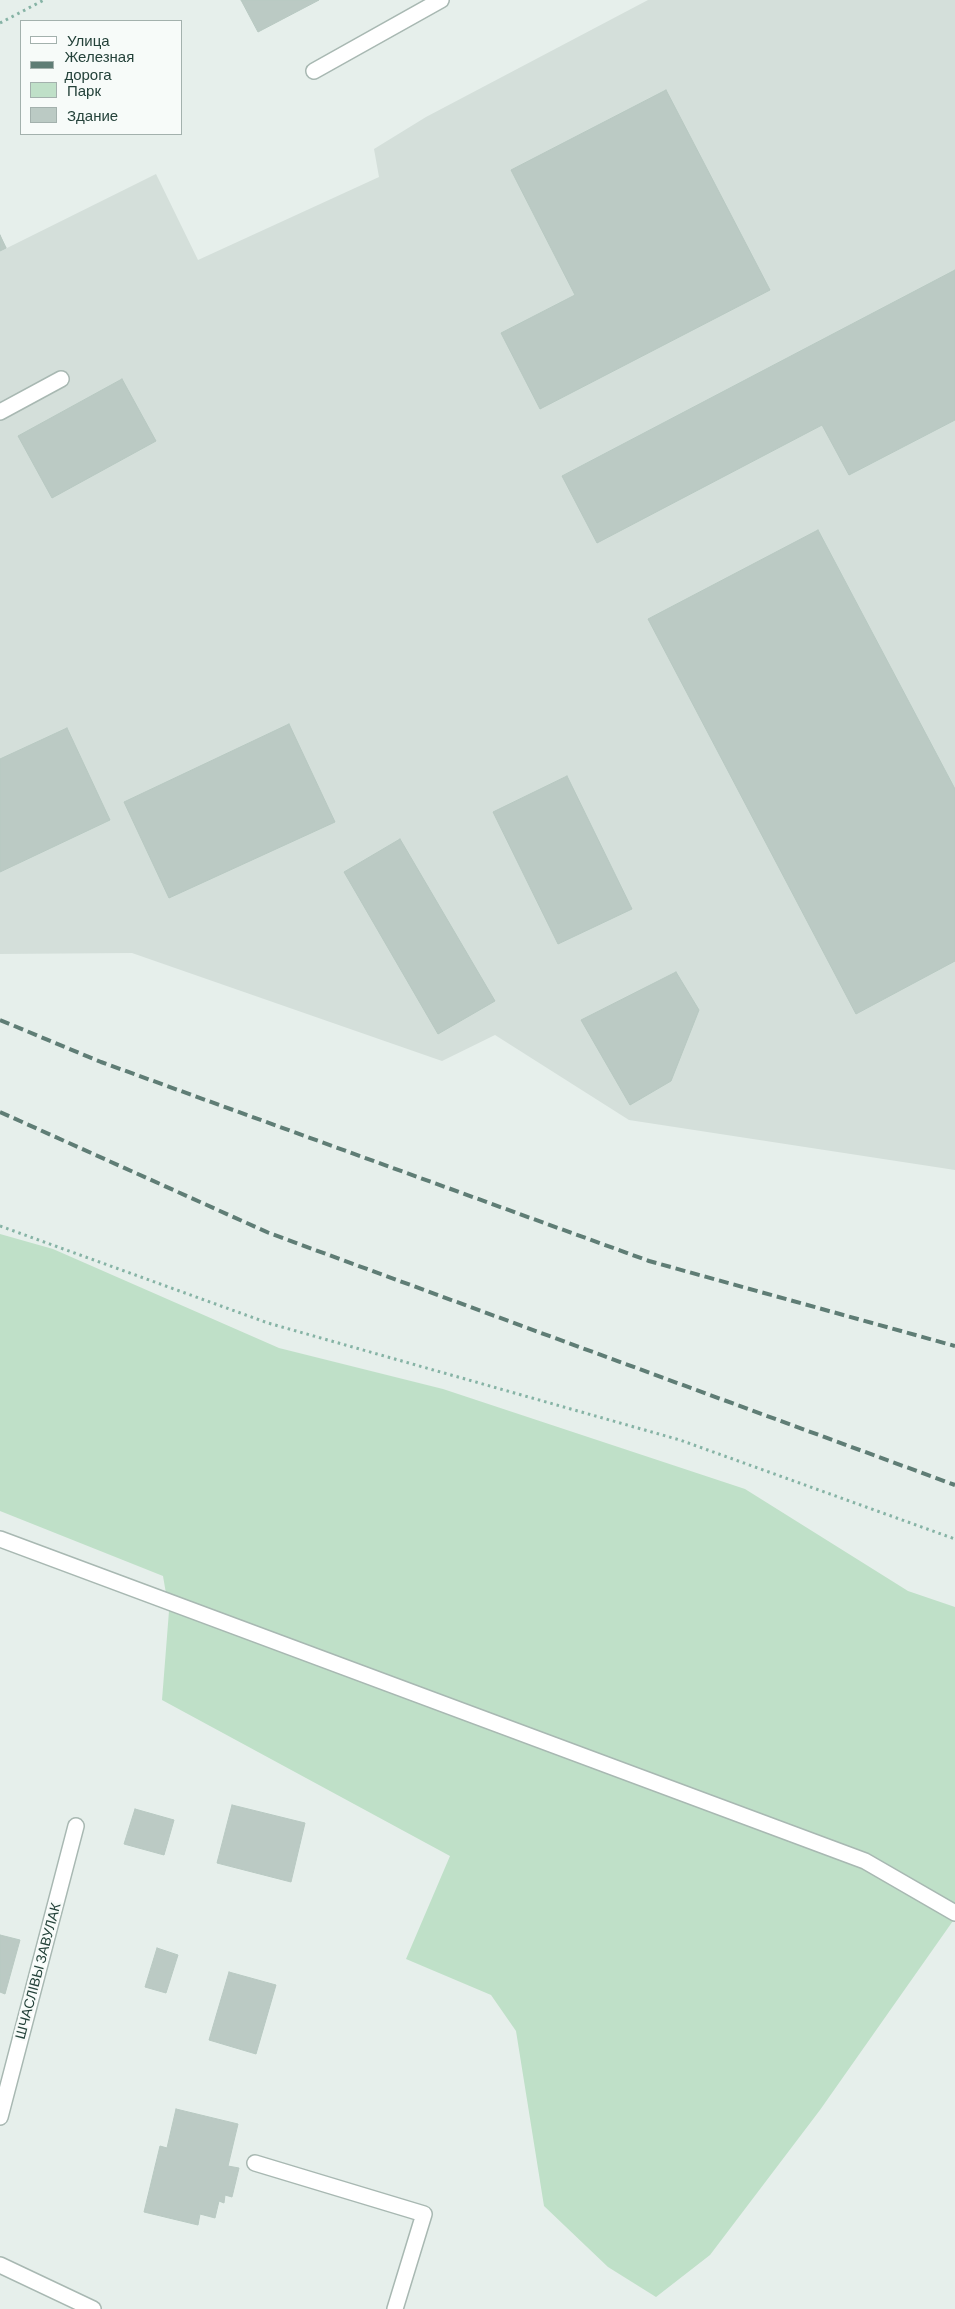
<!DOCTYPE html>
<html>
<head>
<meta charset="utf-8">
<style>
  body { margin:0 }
  #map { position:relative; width:955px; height:2309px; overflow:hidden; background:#e6efeb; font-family:Barlow,sans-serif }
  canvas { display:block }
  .legend { position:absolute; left:20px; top:20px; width:162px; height:115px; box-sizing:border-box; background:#f7fbf9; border:1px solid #a3b1ad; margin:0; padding:6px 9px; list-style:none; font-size:15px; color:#24423a }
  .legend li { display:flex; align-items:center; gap:10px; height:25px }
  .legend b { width:25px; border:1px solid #a3b1ad }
</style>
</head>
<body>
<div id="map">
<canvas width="955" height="2309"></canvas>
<ul class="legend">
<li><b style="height:6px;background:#fff"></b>Улица</li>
<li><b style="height:6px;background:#5f7d75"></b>Железная дорога</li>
<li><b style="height:14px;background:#bfe0c8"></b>Парк</li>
<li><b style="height:14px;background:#bbcac4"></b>Здание</li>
</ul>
</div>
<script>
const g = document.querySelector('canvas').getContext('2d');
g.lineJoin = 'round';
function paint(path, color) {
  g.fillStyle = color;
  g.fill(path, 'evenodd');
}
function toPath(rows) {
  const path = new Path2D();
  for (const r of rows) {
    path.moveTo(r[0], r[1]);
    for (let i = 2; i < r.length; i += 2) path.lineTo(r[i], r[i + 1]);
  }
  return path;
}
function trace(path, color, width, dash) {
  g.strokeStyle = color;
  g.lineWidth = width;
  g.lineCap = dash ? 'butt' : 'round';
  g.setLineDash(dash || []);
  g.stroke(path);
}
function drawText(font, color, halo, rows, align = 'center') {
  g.font = font + ' Barlow,sans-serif';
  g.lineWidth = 4.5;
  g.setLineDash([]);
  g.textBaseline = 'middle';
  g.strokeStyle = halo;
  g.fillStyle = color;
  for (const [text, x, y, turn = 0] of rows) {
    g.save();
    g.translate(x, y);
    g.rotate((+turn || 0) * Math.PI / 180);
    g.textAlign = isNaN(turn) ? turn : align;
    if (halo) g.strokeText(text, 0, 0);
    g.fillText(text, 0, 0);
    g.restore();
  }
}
paint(toPath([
  [648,0,955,0,955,1170,629,1120,495,1035,442,1061,132,953,0,954,0,235,7,248,156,174,198,260,379,177,374,149,426,117]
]), '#d4dfda');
paint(toPath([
  [0,1234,53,1249,279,1348,443,1389,745,1489,908,1591,955,1607,955,1918,820,2110,710,2255,656,2297,608,2267,544,2206,516,2031,491,1995,406,1959,450,1856,162,1700,169,1611,163,1576,0,1511]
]), '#bfe0c8');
const building = toPath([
  [241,0,319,0,258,32,241,0],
  [666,90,770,290,540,409,501,333,575,295,511,170,666,90],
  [0,235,6,248,0,251,0,235],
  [955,270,955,420,849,475,822,425,597,543,562,476,955,270],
  [122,379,156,441,52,498,18,436,122,379],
  [818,530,955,789,955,961,856,1014,648,619,818,530],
  [289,724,335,822,169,898,124,802,289,724],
  [67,728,110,820,0,872,0,759,67,728],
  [567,776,632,909,558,944,493,812,567,776],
  [400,839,495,1001,438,1034,344,872,400,839],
  [676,972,699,1010,671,1081,630,1105,581,1020,676,972],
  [232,1805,305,1823,291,1882,217,1863,232,1805],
  [135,1809,174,1820,164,1855,124,1844,135,1809],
  [0,1935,20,1940,5,1994,0,1992,0,1935],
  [157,1948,178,1955,166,1993,145,1987,157,1948],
  [229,1972,276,1985,256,2054,209,2040,229,1972],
  [176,2109,238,2124,228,2166,239,2168,232,2197,225,2195,224,2203,219,2201,215,2218,200,2214,198,2225,144,2212,160,2146,167,2148,176,2109]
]);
paint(building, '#bbcac4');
trace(building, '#b8c9c2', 1);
const service = toPath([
  [314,71,441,0],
  [0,412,61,379],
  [255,2163,424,2214,395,2309]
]);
const minor = toPath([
  [0,1539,865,1861,955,1913],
  [0,2117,76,1826],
  [0,2265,93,2309]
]);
trace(service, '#a8b8b2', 18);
trace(minor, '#a8b8b2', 18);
trace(toPath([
  [0,23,44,0],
  [0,1226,268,1323,680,1440,955,1539]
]), '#86b3a5', 3, [2.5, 4]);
trace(service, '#fff', 15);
trace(minor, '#fff', 15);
trace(toPath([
  [0,1020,101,1062,649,1261,955,1346],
  [0,1112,269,1233,955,1485]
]), '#5f7d75', 4, [10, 5]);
drawText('14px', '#24423a', '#f7fbf9', [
  ["ШЧАСЛІВЫ ЗАВУЛАК",38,1971,-75]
]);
</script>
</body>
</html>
